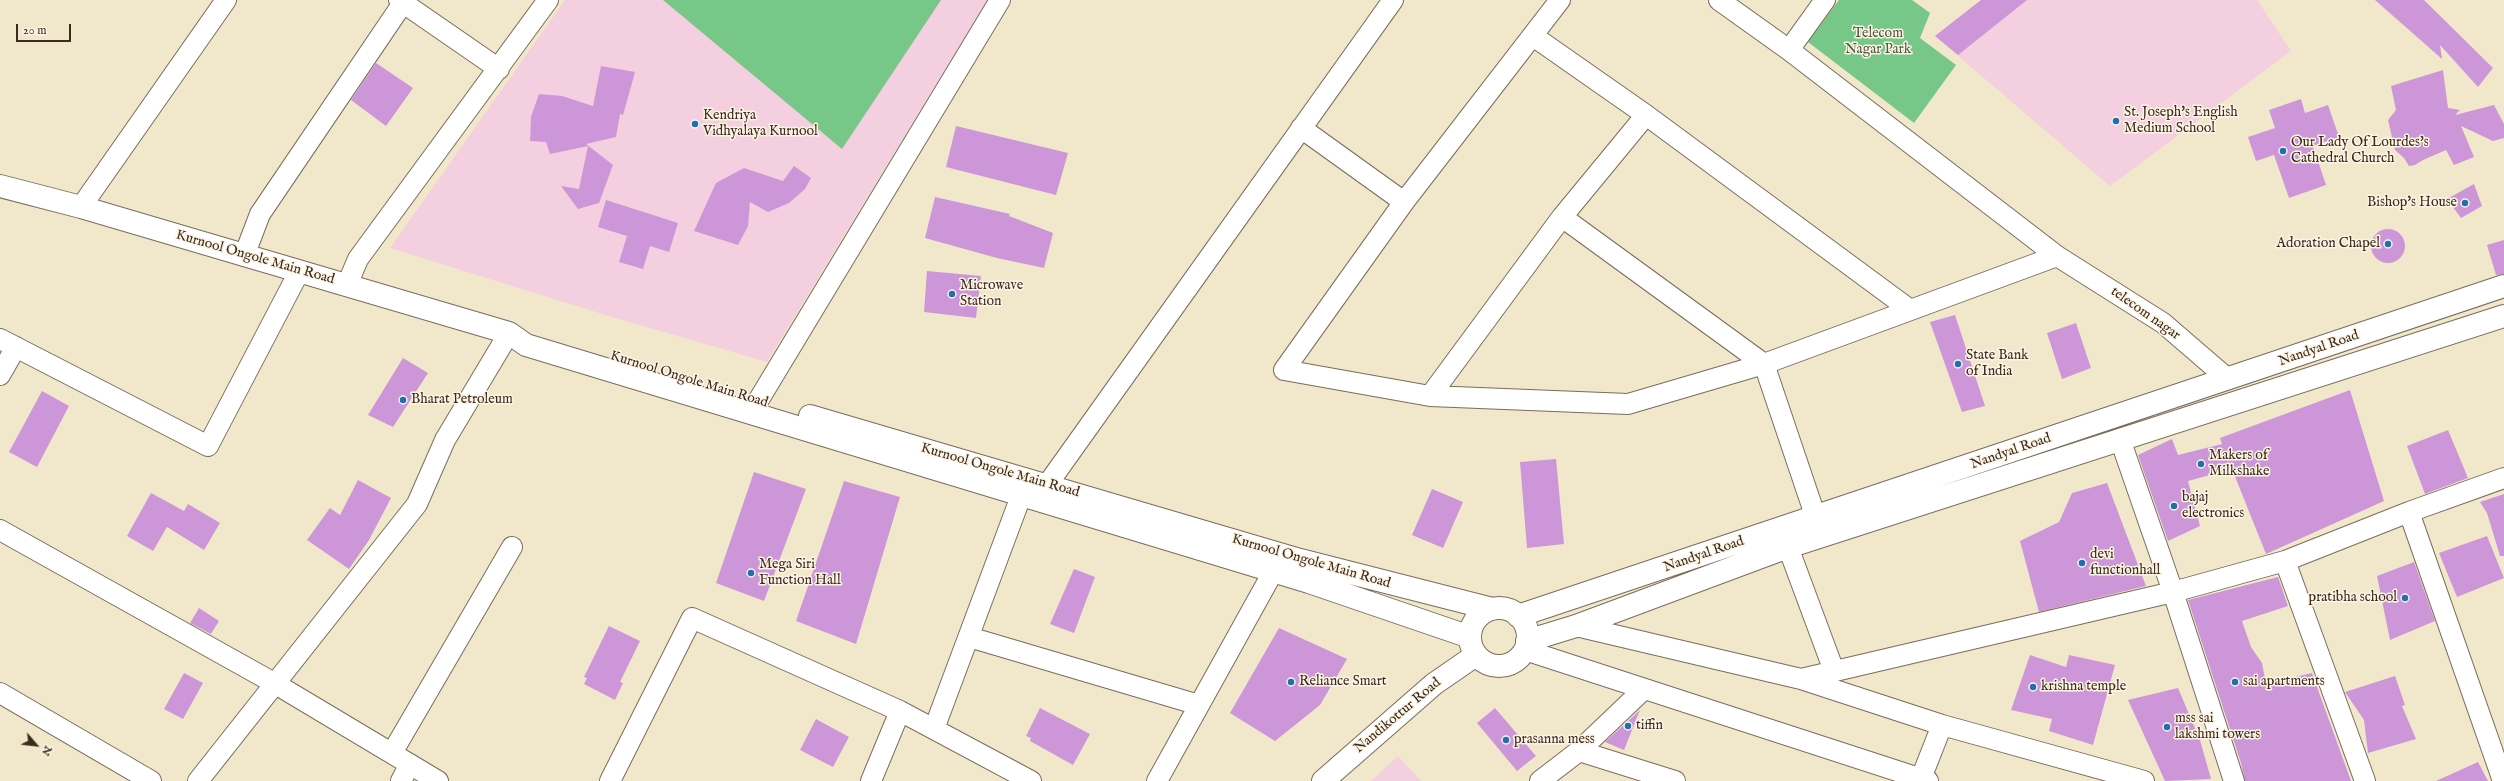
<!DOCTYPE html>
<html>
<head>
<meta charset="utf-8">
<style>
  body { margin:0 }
  #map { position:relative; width:2504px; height:781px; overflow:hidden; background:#f1e8cc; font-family:"IM FELL English",serif }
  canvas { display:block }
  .north { position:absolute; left:16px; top:725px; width:40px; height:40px; -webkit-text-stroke:3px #fcf5e5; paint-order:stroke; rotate:118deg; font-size:11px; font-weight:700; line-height:16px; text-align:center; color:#3b2a1e }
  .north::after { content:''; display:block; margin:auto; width:14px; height:18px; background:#3b2a1e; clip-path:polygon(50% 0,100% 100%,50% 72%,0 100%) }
  .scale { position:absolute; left:16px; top:24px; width:55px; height:18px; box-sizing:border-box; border:2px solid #3b2a1e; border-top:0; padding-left:5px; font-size:12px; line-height:14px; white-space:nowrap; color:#3b2a1e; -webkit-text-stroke:3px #fcf5e5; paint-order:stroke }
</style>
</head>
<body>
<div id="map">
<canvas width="2504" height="781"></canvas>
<div class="north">N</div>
<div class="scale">20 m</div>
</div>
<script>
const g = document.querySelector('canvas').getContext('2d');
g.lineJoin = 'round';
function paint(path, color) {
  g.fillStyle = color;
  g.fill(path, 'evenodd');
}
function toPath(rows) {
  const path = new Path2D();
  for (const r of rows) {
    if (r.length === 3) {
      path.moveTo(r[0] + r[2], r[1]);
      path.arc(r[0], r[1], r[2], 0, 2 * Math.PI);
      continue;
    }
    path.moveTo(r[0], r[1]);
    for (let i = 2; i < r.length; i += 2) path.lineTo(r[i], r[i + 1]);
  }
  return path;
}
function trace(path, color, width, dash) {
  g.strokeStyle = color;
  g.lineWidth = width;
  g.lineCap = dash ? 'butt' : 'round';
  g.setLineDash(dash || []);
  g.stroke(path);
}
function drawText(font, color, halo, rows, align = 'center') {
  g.font = font + ' "IM FELL English",serif';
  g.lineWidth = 3;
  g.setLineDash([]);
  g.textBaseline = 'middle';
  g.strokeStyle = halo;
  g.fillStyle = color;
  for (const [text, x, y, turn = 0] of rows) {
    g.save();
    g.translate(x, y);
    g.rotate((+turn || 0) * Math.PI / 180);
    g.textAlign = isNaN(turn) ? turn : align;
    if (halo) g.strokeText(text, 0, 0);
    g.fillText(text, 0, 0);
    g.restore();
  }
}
paint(toPath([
  [565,0,987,0,767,362,612,317,390,248],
  [1981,0,2257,0,2291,51,2110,186,1935,36],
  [1398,756,1421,781,1371,781]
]), '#f3cfdf');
paint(toPath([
  [663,0,941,0,842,149],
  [1839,0,1912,0,1930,13,1920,38,1956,65,1914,123,1808,42]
]), '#76c788');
paint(toPath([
  [1981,0,2027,0,1958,55,1935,36],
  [2375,0,2424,0,2493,68,2478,87,2440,45,2442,59],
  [376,63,413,88,386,126,351,100],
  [601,66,635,72,623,115,620,114,616,137,586,144,613,165,599,203,578,209,561,186,579,189,588,146,550,154,546,142,530,141,531,117,539,94,562,96,593,106],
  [2443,70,2448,108,2460,110,2455,115,2494,105,2504,124,2504,138,2493,141,2461,126,2474,157,2454,165,2446,150,2423,160,2415,165,2409,166,2404,158,2395,150,2388,120,2396,110,2391,86],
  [2301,99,2305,113,2328,105,2339,137,2313,146,2326,185,2289,198,2274,155,2256,161,2248,137,2275,128,2269,110],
  [956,126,1068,153,1056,195,946,167],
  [794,166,811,178,805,189,789,203,768,212,750,202,748,226,738,245,694,231,716,183,744,168,783,181],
  [2474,184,2482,206,2461,218,2447,199],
  [935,197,1010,214,1009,216,1053,233,1044,268,997,258,925,238],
  [606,200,678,223,669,252,650,246,643,269,619,262,627,236,598,227],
  [2388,246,17],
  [2504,240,2504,274,2496,275,2487,245],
  [927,271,981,276,976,318,924,312],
  [1955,315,1985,406,1962,412,1930,322],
  [2076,323,2091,368,2062,379,2047,333],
  [403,358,428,373,393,427,368,415],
  [2350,390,2384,501,2266,554,2232,469,2188,481,2200,526,2168,541,2138,455,2172,439,2178,455,2222,444,2220,438],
  [42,391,69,406,37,467,9,452],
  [2448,430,2468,478,2425,494,2407,446],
  [1556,459,1564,544,1527,548,1520,462],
  [754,472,806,489,764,601,716,583],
  [358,480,391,498,369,540,349,569,307,540,330,508,340,515],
  [844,481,900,497,856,644,796,621],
  [2107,483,2146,586,2039,612,2020,541,2059,522,2072,493],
  [1432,489,1463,502,1443,548,1412,535],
  [151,493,184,511,188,504,220,523,204,550,167,527,153,551,127,536],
  [2504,494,2504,556,2500,556,2487,513,2480,502],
  [2487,536,2504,578,2457,597,2439,553],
  [2414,562,2435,621,2390,640,2377,576],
  [1074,569,1095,577,1074,633,1050,624],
  [2278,577,2288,606,2242,621,2251,647,2262,663,2266,684,2312,673,2351,781,2245,781,2241,763,2188,600],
  [199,608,219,621,211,634,190,623],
  [609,626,640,641,620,682,623,683,615,700,584,684,587,678,584,677],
  [1279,628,1347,659,1320,705,1275,741,1230,713],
  [2030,655,2066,667,2069,655,2115,665,2093,745,2049,731,2052,719,2011,710],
  [184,673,203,683,183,719,164,709],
  [2395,676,2405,705,2402,706,2416,739,2368,753,2364,720,2345,692],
  [2178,688,2200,740,2211,779,2165,781,2128,700],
  [1040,708,1090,734,1073,765,1030,741,1031,738,1026,736],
  [1495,708,1536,756,1517,771,1477,723],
  [1640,710,1624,750,1605,742],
  [816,719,849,737,833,767,800,750],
  [2478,762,2488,781,2436,781]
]), '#cd96d8');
const street = toPath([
  [399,0,499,69],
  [1560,0,1404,202,1284,370,1430,396,1628,404,1764,364,2057,256],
  [1719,0,1789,50,2057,256,2163,323,2228,379],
  [1533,36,1646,115,1909,309],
  [1789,50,1825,0],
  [1301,128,1404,202],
  [81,207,226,0],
  [1562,217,1646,115],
  [244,256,260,214,405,0],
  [347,285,358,259,548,0],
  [0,339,208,446,299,272],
  [0,375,16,347],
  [1430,396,1562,217,1764,364,1816,518],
  [758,401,1000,0],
  [2120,439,2173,592,2234,781],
  [1047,485,1393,0],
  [2409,512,2503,781],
  [0,530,274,683,438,781],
  [1788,547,1834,671],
  [2285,561,2365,781],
  [1576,626,1801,679,1942,725,2144,781],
  [969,637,1199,705],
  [1525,650,1928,781],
  [1801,679,2173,592,2285,561,2409,512,2504,478],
  [0,693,151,781],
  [934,729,1021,496],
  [1579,751,1675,781],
  [392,753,512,547],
  [198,781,417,504,445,440,509,333],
  [401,781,410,764],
  [610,781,692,618,900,711,1031,781],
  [871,781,900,711],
  [1157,781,1273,572],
  [1540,781,1579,751,1644,689],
  [1920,781,1942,725]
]);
const primary = toPath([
  [0,186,81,207,509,333,526,345,1309,582,1470,637],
  [810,416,1300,560,1492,609],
  [1499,637,29],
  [1518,616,2504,286],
  [1527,641,1576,626,1788,547,2504,316],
  [1323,781,1434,684,1476,655]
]);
trace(street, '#7b6c5b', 22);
trace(primary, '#7b6c5b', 24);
trace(street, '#fff', 20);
trace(primary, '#fff', 22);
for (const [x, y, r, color] of [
  [2116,121,4,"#1f6fb2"],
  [695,124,4,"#1f6fb2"],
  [2283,151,4,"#1f6fb2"],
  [2465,203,4,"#1f6fb2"],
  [2388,244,4,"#1f6fb2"],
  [952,294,4,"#1f6fb2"],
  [1958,364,4,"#1f6fb2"],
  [403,400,4,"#1f6fb2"],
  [2201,464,4,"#1f6fb2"],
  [2174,506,4,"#1f6fb2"],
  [2082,563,4,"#1f6fb2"],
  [751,573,4,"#1f6fb2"],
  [2405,598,4,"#1f6fb2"],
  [1291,682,4,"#1f6fb2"],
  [2235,682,4,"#1f6fb2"],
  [2033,687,4,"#1f6fb2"],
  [1628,726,4,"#1f6fb2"],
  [2167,727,4,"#1f6fb2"],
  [1506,740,4,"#1f6fb2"]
]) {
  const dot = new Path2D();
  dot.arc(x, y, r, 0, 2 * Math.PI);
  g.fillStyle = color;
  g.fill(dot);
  trace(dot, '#fcf5e5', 1.5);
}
drawText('14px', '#4d593e', '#fcf5e5', [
  ["Telecom",1878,34],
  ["Nagar Park",1878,50]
]);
drawText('14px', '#3b2a1e', '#fcf5e5', [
  ["St. Joseph's English",2124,113],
  ["Medium School",2124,129],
  ["Kendriya",703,116],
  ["Vidhyalaya Kurnool",703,132],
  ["Our Lady Of Lourdes's",2291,143],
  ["Cathedral Church",2291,159],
  ["Bishop's House",2457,203,"right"],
  ["Adoration Chapel",2380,244,"right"],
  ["Microwave",960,286],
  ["Station",960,302],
  ["State Bank",1966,356],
  ["of India",1966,372],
  ["Bharat Petroleum",411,400],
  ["Makers of",2209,456],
  ["Milkshake",2209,472],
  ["bajaj",2182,498],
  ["electronics",2182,514],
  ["devi",2090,555],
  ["functionhall",2090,571],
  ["Mega Siri",759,565],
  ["Function Hall",759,581],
  ["pratibha school",2397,598,"right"],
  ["Reliance Smart",1299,682],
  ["sai apartments",2243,682],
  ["krishna temple",2041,687],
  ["mss sai",2175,719],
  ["lakshmi towers",2175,735],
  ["tiffin",1636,726],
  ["prasanna mess",1514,740]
], 'left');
drawText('14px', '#3b2a1e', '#fcf5e5', [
  ["Kurnool Ongole Main Road",255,258,16],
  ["telecom nagar",2145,314,35],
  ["Nandyal Road",2319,349,-19],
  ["Kurnool Ongole Main Road",689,380,17],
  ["Nandyal Road",2011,452,-19],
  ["Kurnool Ongole Main Road",1000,471,16],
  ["Nandyal Road",1704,555,-19],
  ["Kurnool Ongole Main Road",1311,562,16],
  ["Nandikottur Road",1398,716,-40]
]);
</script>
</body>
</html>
